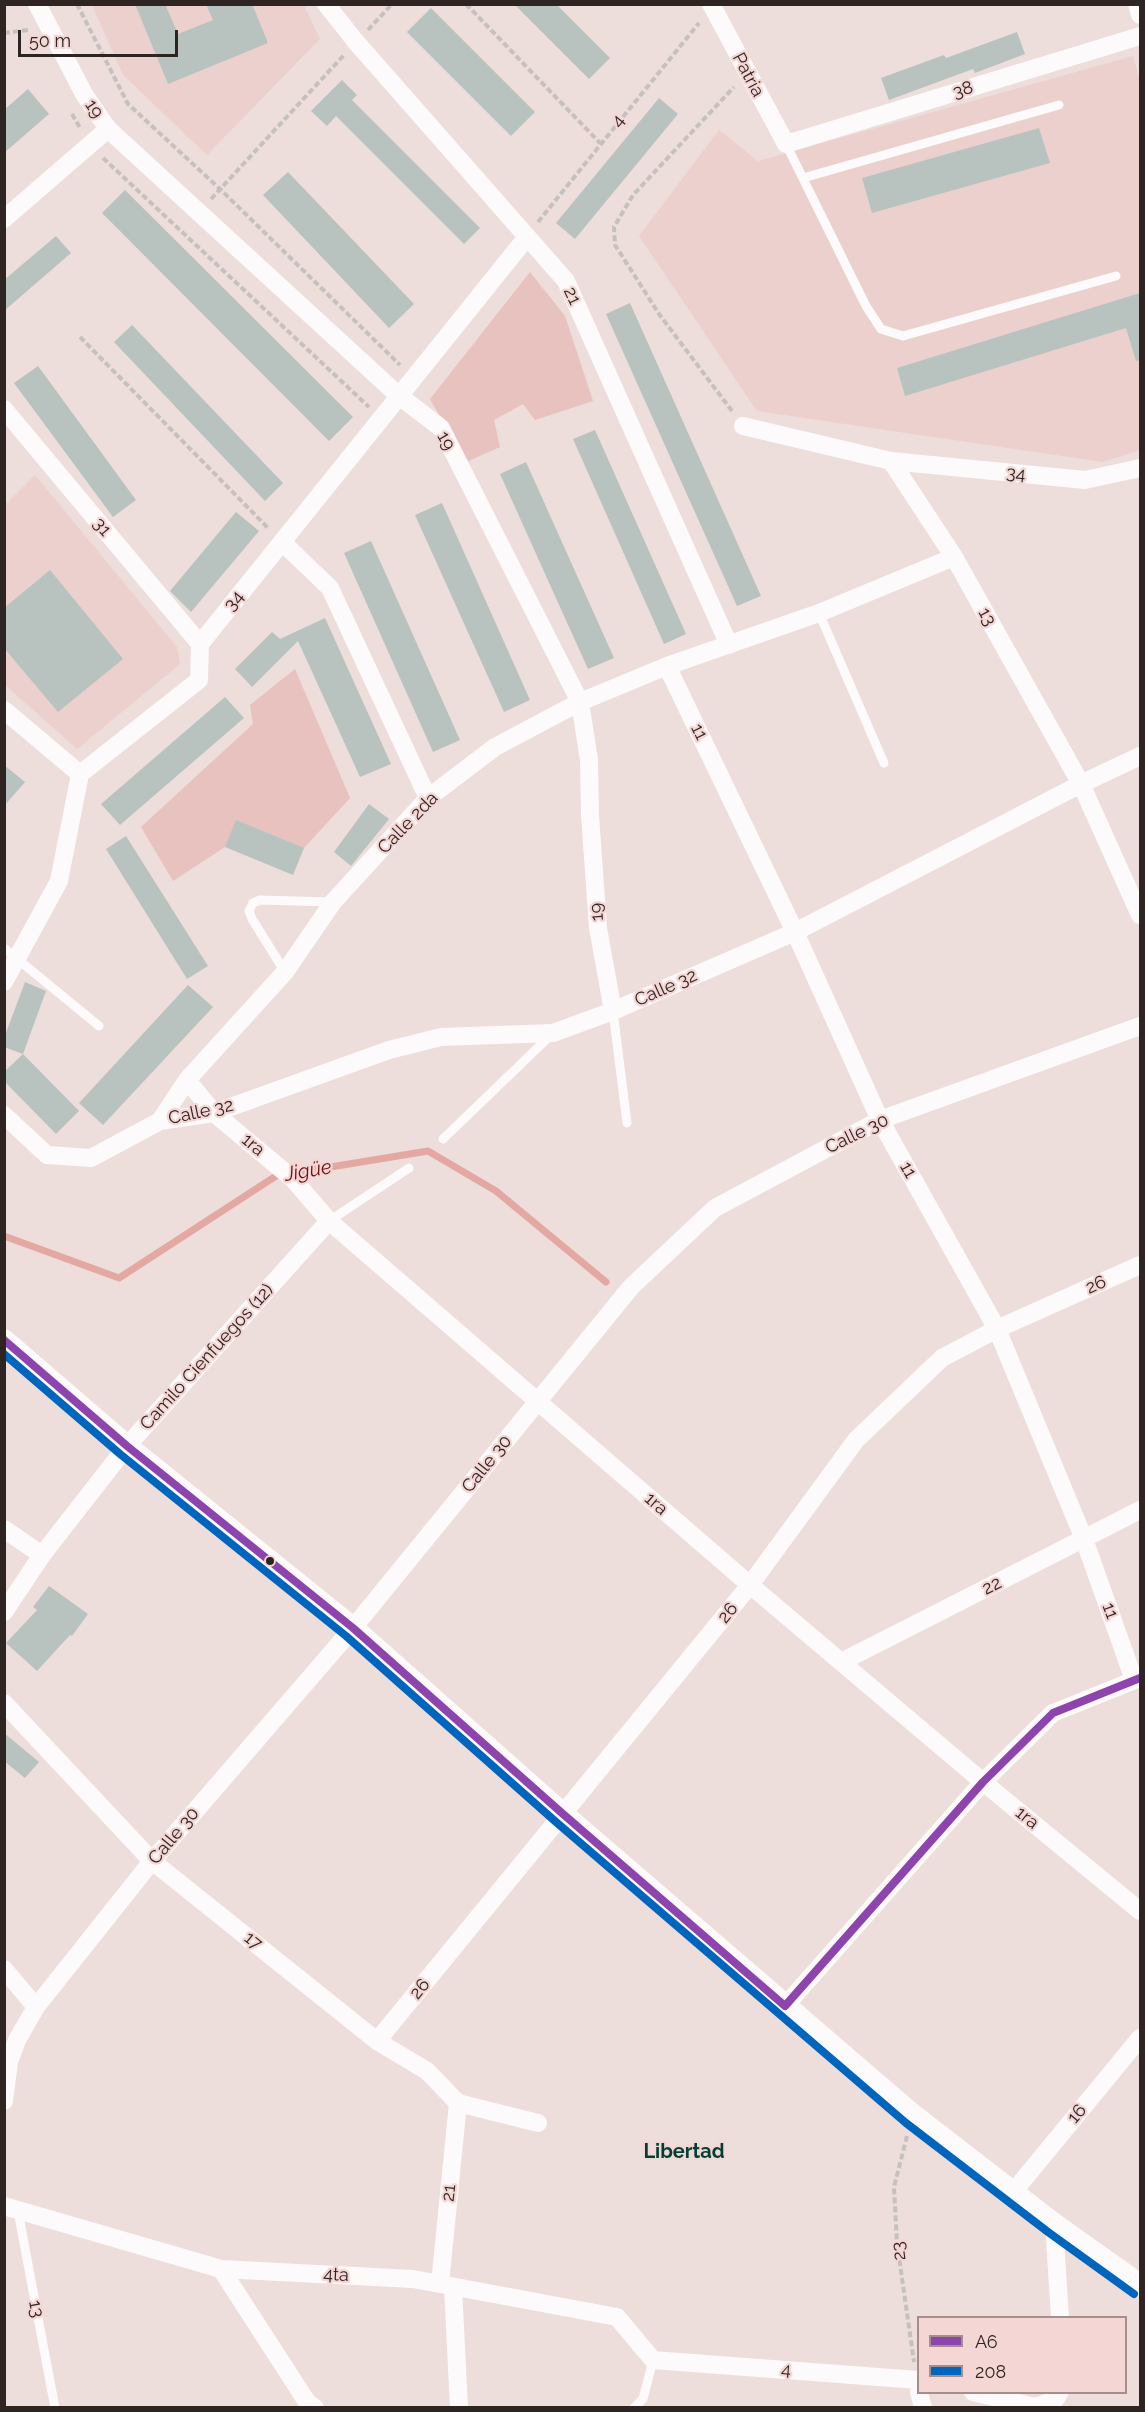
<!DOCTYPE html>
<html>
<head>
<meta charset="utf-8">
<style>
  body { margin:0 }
  #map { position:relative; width:1145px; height:2412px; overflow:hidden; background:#eddddb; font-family:Raleway,sans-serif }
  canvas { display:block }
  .frame { position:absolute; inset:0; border:6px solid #2e2422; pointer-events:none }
  .legend { position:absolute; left:917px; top:2316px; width:210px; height:78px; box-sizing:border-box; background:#f4d7d4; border:2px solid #a58f8d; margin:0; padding:8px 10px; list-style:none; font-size:18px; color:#2e2422 }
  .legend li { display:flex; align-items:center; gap:12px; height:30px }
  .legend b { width:30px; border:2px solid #a58f8d }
  .scale { position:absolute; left:18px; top:30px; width:160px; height:27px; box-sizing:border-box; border:3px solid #2e2422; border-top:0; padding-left:8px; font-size:18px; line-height:21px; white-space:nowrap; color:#2e2422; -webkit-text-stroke:4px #f4d7d4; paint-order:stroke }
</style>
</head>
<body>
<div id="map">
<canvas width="1145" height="2412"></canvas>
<div class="frame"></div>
<ul class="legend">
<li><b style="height:8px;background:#8e44ad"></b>A6</li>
<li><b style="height:8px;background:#0065bd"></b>208</li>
</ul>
<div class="scale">50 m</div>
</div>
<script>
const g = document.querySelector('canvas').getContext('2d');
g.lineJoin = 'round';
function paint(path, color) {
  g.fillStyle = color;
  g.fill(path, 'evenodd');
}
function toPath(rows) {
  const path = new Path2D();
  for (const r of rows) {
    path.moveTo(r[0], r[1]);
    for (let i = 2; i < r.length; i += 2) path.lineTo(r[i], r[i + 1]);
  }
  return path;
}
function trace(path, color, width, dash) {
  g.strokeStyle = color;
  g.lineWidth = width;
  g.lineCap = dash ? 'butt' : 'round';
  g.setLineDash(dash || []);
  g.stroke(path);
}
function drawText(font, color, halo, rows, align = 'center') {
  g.font = font + ' Raleway,sans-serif';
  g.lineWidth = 4.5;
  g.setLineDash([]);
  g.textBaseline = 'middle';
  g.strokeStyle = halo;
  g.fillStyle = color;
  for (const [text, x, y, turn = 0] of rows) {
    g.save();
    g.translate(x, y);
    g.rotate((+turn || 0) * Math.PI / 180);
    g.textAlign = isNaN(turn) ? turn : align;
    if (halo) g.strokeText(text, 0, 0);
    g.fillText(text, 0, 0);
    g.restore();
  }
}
paint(toPath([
  [92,5,304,5,320,39,207,155,123,75],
  [1133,56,1140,81,1140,450,1103,462,757,411,639,236,719,130,758,161],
  [35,475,177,647,180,664,77,749,5,685,5,505]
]), '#ebd0ce');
paint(toPath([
  [530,272,565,316,593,401,535,420,523,404,494,420,500,447,466,462,430,399],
  [295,669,350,798,304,848,225,847,173,881,141,827,253,724,250,705]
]), '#e7c2be');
trace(toPath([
  [4,1236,119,1278,276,1176,428,1151,496,1191,606,1282]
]), '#e4a8a2', 7);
paint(toPath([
  [135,4,165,4,178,34,213,20,206,4,252,4,268,43,168,84],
  [514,4,556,4,610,58,589,79],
  [431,8,535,112,511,136,407,32],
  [1017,32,1025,54,975,73,973,69,889,100,881,78,944,55,946,58],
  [342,80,357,95,352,100,480,228,464,244,336,116,327,126,311,111],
  [28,89,49,114,4,153,4,110],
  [659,98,678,114,575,239,556,223],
  [1039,128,1050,163,872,213,862,178],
  [288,172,414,304,389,328,263,195],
  [125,190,353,417,329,441,102,213],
  [56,236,71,253,4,311,4,280],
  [1140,293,1140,360,1136,361,1126,328,905,396,897,368],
  [630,303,761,596,737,606,606,314],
  [132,325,283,483,265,501,114,342],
  [38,366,136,500,113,517,14,383],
  [595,430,686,634,664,644,573,439],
  [526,462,614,658,588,669,500,474],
  [442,503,530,700,504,712,415,515],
  [236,512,259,531,191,612,170,591],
  [371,541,460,740,433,752,344,553],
  [50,570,123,659,58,712,4,648,4,608],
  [325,618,391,764,360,777,298,641,252,687,235,669,272,632,280,639],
  [225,697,244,718,120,825,101,804],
  [4,765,25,782,4,806],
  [369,804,389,819,351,866,334,852],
  [236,820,304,848,293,875,225,847],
  [126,836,208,966,187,979,106,849],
  [25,982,46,991,23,1054,4,1047,4,1038],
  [188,985,213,1007,103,1125,79,1103],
  [23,1054,79,1111,56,1134,4,1081,4,1072],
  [49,1586,88,1614,72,1636,70,1635,37,1671,6,1643,37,1610,33,1607],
  [4,1733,39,1762,25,1778,4,1761]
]), '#b8c3bf');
trace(toPath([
  [77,4,128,104,220,189,400,365],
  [466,4,600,143],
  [368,30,392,4],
  [4,33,28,30],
  [72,114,80,128],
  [103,158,369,407],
  [211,199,344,55],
  [538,222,699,23],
  [80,337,269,529],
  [732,411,659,314,615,245,614,227,633,195,734,87],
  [907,2136,894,2187,897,2243,914,2362]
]), '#c6c0bf', 4, [6, 3]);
trace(toPath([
  [786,144,866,306,881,329,903,336,1116,276],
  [803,178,1059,105],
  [819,613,884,763],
  [4,948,99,1026],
  [285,972,252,919,249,911,253,903,260,900,333,902],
  [613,1011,627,1123],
  [443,1139,551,1035],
  [329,1221,409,1168],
  [18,2211,55,2408],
  [634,2408,643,2399,653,2360]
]), '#fcfafa', 9);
trace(toPath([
  [37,4,84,94,108,129,398,395,441,428,580,702,589,760,590,815,598,928,613,1011],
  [326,4,356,42,566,281,729,645],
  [711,4,786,144,1140,36],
  [1137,4,1140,15],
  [4,219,108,129],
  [4,409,200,644],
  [743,426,891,461,954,557,1081,784,1140,915],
  [891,461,1085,480,1140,468],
  [282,542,330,588,428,798],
  [667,666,795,932,880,1120,997,1329,1084,1539,1134,1680],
  [4,710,80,774],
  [4,982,59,881,80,774,199,680,200,644,527,237],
  [187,1080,214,1113,293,1179,329,1221,750,1585,983,1782,1140,1911],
  [4,1115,47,1155,91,1158,160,1121,187,1080,285,972,333,902,428,798,495,747,580,702,667,666,819,613,954,557],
  [160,1121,214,1113,389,1050,441,1037,553,1033,613,1011,795,932,1081,784,1140,756],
  [4,1529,42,1555],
  [4,1612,42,1555,127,1446,329,1221],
  [843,1661,1140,1510],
  [4,1703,152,1861,377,2041,427,2071,458,2103,538,2123],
  [4,1969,36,2007],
  [785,2006,983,1782,1053,1713,1140,1678],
  [377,2041,750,1585,856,1440,942,1358,997,1329,1140,1265],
  [4,2101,9,2062,17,2040,36,2007,152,1861,353,1628,631,1287,715,1208,880,1120,1140,1026],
  [1014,2191,1140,2038],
  [4,2206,221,2269,413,2279,617,2317,653,2360,918,2380],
  [1054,2224,1060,2318],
  [221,2269,307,2402,315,2408],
  [440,2284,458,2103],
  [453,2287,459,2408],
  [919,2392,923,2408],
  [973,2392,1035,2407,1055,2400,1060,2392]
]), '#fcfafa', 18);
trace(toPath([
  [4,1340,127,1446,353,1628,563,1814,913,2115,1054,2224,1140,2285]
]), '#fcfafa', 22);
trace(toPath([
  [4,1340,127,1446,353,1628,563,1814,785,2006],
  [785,2006,983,1782,1053,1713,1140,1678]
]), '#8e44ad', 8);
trace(toPath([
  [4,1354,120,1454,346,1636,556,1822,906,2123,1048,2232,1134,2294]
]), '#0065bd', 8);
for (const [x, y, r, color] of [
  [270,1561,5,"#2e2422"]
]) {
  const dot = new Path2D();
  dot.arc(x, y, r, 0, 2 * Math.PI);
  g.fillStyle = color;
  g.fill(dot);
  trace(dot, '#f4d7d4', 2);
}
drawText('18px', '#2e2422', '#f4d7d4', [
  ["Patria",748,75,62],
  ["38",963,90,-17],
  ["19",94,109,56],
  ["4",618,121,-51],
  ["21",572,296,65],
  ["19",446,441,60],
  ["34",1016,474,6],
  ["31",102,527,50],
  ["34",234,601,-51],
  ["13",987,617,61],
  ["11",699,732,64],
  ["Calle 2da",408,823,-46],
  ["19",597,912,-94],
  ["Calle 32",666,988,-24],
  ["Calle 32",201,1112,-12],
  ["Calle 30",857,1134,-26],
  ["1ra",253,1145,40],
  ["11",908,1170,61],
  ["26",1096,1285,-24],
  ["Camilo Cienfuegos (12)",207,1357,-48],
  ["Calle 30",487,1464,-51],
  ["1ra",656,1504,41],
  ["22",992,1586,-27],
  ["11",1110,1611,70],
  ["26",728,1613,-51],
  ["1ra",1027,1818,39],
  ["Calle 30",174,1836,-50],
  ["17",253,1941,39],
  ["26",420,1989,-51],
  ["16",1077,2114,-50],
  ["21",449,2193,-84],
  ["23",899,2251,-97],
  ["4ta",336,2275,3],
  ["13",36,2309,79],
  ["4",786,2370,4]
]);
drawText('italic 20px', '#6c0d11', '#f4d7d4', [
  ["Jigüe",308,1171,-10]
]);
drawText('bold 20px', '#003f35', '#f4d7d4', [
  ["Libertad",684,2152]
]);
</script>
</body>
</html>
